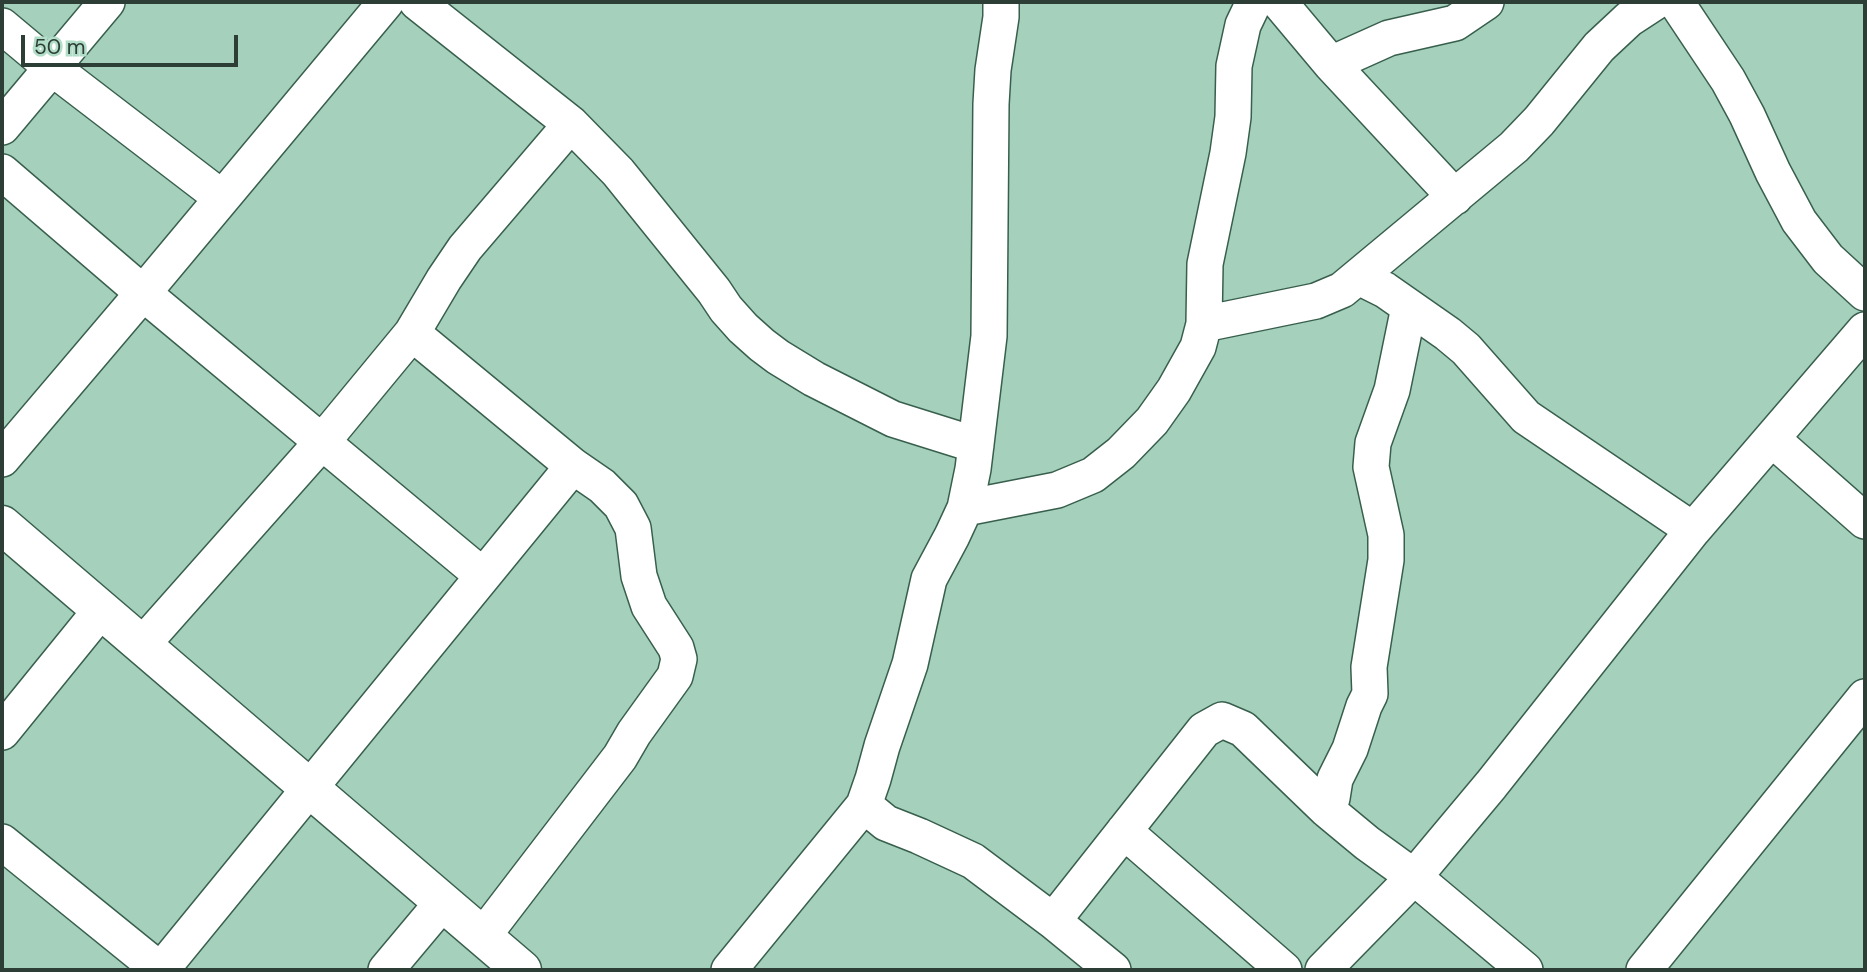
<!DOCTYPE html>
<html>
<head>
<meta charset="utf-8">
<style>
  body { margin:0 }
  #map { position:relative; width:1867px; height:972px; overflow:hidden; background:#a5d0bb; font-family:"DM Sans",sans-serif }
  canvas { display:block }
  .frame { position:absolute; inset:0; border:4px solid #2d3e36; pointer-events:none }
  .scale { position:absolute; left:21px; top:35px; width:217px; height:32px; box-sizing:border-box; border:4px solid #2d3e36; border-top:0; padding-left:9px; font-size:21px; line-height:24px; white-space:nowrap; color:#2d3e36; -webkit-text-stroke:5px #b2ddc8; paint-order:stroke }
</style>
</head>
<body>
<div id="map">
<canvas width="1867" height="972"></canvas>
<div class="frame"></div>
<div class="scale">50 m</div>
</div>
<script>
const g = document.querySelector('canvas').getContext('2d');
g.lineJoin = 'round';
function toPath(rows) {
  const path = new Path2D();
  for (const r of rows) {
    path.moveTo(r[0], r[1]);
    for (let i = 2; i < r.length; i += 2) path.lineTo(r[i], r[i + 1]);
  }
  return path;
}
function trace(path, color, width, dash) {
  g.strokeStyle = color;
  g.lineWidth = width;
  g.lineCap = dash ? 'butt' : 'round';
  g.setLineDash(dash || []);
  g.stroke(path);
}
const minor = toPath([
  [417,2,571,124,618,172,714,291,726,309,743,328,762,345,778,357,814,379,893,419,976,445],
  [1279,2,1331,64,1455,197],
  [1676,2,1728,80,1747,115,1773,172,1799,221,1828,259,1865,293],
  [2,26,51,67,222,198],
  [1331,64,1389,38,1455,23,1486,2],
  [2,127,107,2],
  [2,172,143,293,483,576],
  [1359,277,1385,290,1448,334,1466,349,1526,417,1693,530],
  [1204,324,1316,301,1342,290,1514,147,1539,121,1599,47,1629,19,1655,2],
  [412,333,573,466,602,486,621,505,633,528,639,576,649,606,676,648,679,659,675,676,634,733,620,757,483,936],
  [1772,439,1865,521],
  [2,459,143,293,386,2],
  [965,508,1057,490,1093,475,1121,453,1152,421,1174,390,1198,347,1204,324,1205,264,1228,153,1233,117,1234,66,1243,25,1254,2],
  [142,645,322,442,412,333,444,279,465,248,571,124],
  [2,732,101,610],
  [864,805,886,823,919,836,973,861,1053,921,1113,970],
  [1326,809,1332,798,1335,779,1350,749,1364,706,1370,694,1369,667,1386,560,1386,535,1371,467,1373,443,1392,390,1409,307],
  [1124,831,1284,970],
  [2,842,160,970],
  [1053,921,1204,730,1222,720,1243,729,1326,809,1367,843,1414,877,1525,970],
  [161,970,573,466],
  [386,970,443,902],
  [729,970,864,805,873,779,882,746,910,664,929,579,952,536,965,508,973,469,989,336,991,104,993,70,1001,17,1001,2],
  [1323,970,1414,877,1491,785,1693,530,1865,330],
  [1644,970,1865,697]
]);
const major = toPath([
  [2,525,522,970]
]);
trace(minor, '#385f4d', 38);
trace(major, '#385f4d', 41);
trace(minor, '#fff', 35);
trace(major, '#fff', 38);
</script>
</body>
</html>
